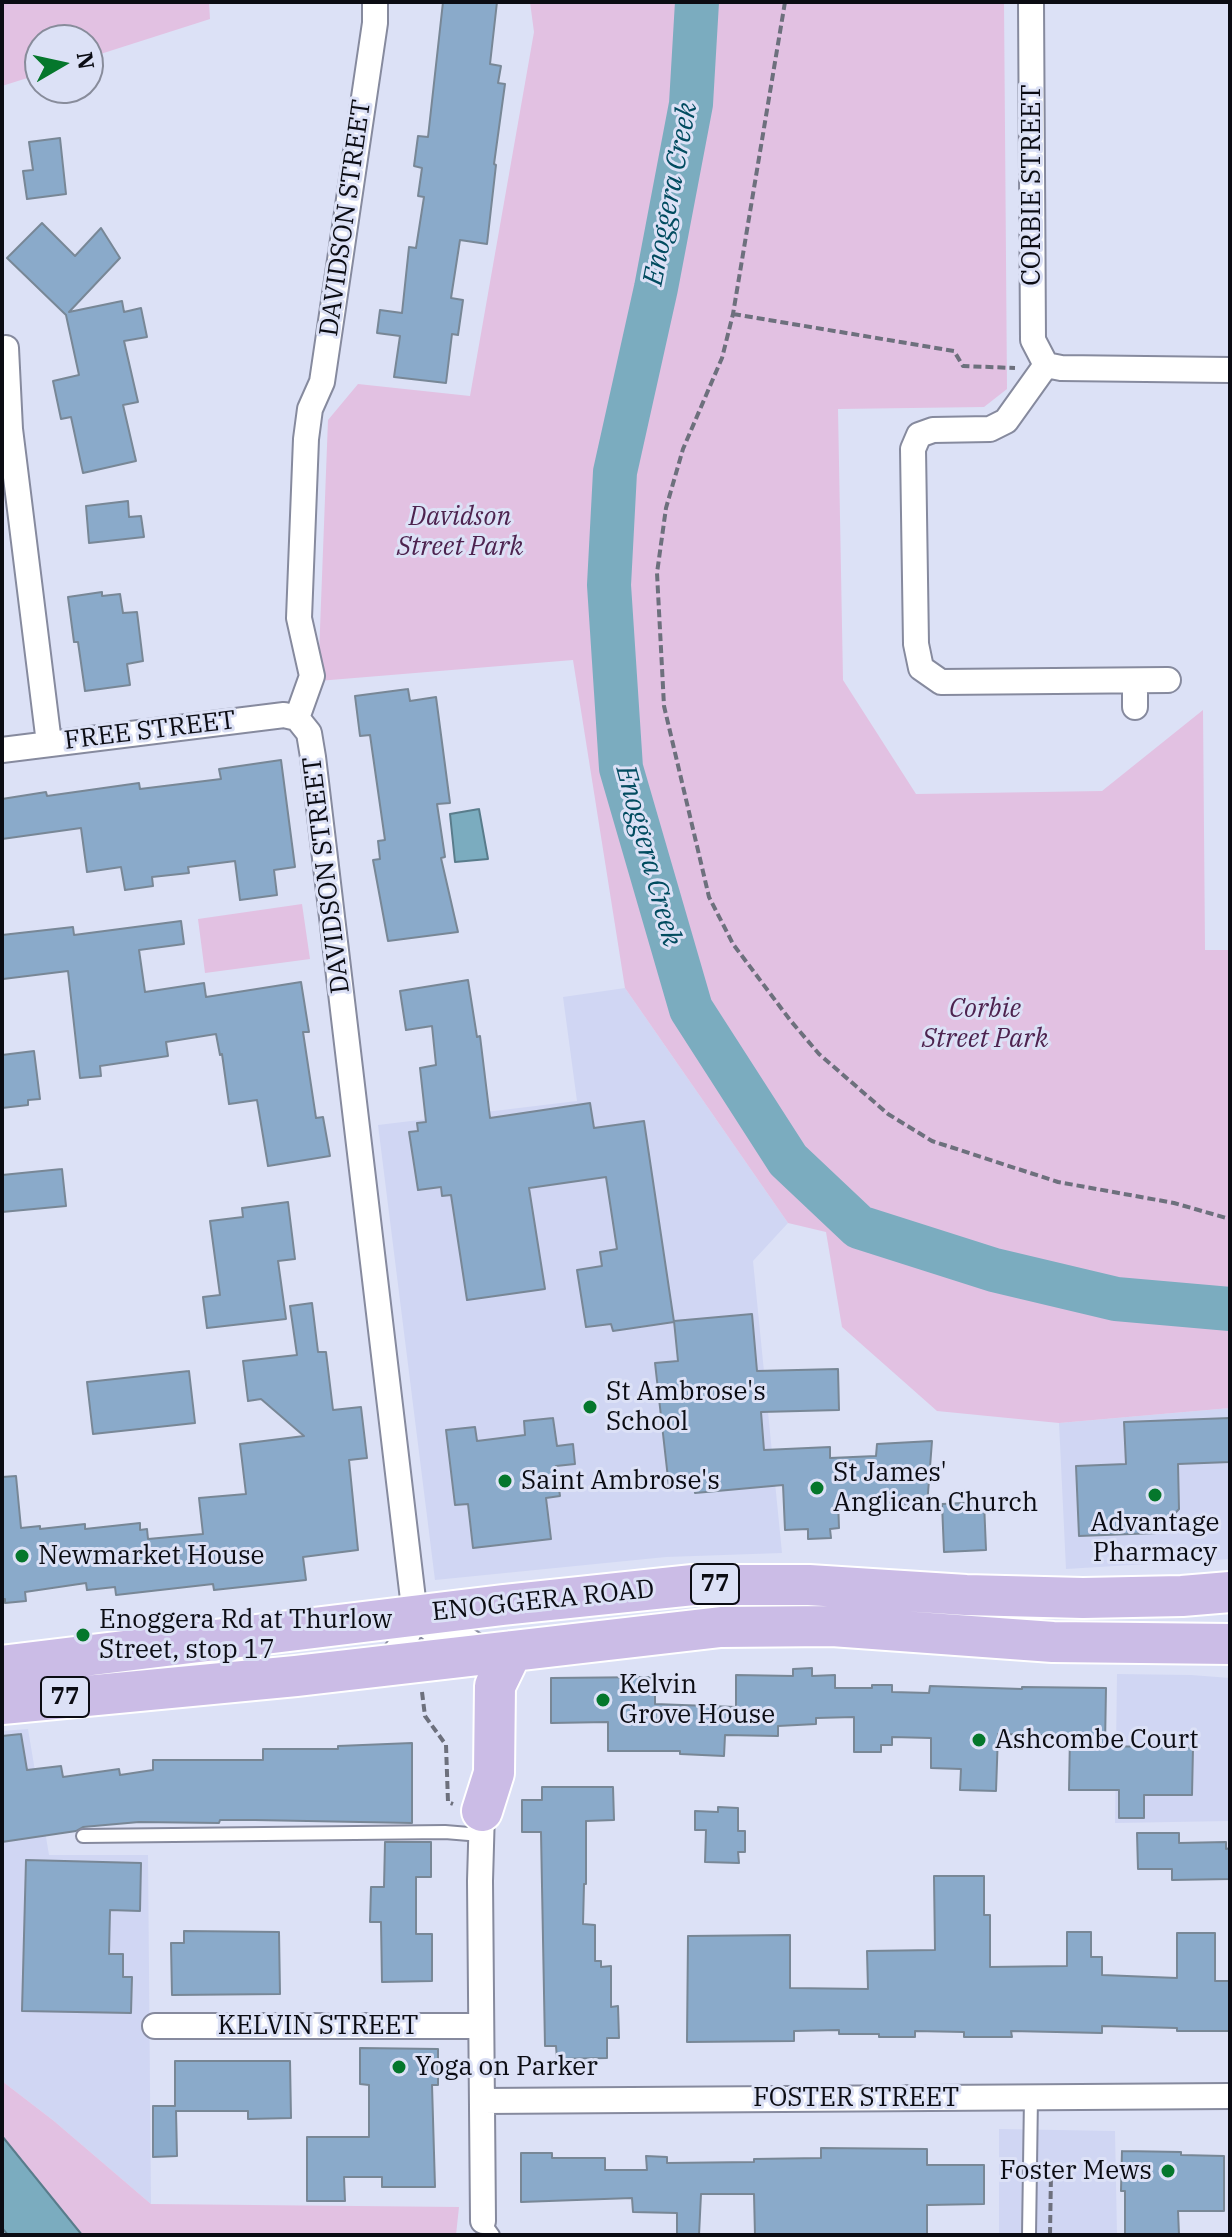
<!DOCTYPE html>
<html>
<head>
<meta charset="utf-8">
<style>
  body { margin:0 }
  #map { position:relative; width:1232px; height:2237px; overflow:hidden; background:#dce1f6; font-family:"IBM Plex Serif",serif }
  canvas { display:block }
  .frame { position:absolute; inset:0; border:4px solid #0b0c13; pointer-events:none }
  .north { position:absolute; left:24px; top:24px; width:80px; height:80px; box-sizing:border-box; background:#dce1f6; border:2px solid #888c9b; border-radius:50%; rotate:81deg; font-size:22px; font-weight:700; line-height:32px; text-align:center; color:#0b0c13 }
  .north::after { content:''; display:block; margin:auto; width:28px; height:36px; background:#05772c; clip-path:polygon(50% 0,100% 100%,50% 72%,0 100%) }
</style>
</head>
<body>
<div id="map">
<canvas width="1232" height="2237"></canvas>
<div class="frame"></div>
<div class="north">N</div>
</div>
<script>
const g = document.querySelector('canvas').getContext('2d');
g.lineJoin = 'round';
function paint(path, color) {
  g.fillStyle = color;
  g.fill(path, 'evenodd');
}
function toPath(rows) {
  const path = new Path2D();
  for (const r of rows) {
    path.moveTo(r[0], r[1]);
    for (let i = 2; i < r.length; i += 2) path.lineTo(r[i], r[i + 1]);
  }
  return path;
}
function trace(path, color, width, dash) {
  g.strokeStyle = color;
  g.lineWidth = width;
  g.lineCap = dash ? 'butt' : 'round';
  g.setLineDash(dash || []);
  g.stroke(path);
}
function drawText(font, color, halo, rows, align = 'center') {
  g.font = font + ' "IBM Plex Serif",serif';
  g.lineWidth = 6;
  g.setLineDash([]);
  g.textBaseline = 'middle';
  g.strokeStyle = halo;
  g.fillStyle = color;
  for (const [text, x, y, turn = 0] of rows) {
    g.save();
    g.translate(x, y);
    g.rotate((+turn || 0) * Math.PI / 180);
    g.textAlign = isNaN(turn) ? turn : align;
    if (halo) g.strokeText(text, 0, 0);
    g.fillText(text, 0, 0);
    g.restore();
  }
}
paint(toPath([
  [625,988,788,1223,753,1261,782,1553,666,1557,435,1580,378,1125,577,1101,563,997],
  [1230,1408,1230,1559,1066,1569,1059,1423],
  [1117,1674,1191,1675,1230,1678,1230,1821,1115,1823],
  [28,1729,49,1855,148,1855,151,2204,54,2121,2,2081,2,1731],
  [999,2129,1115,2131,1117,2235,999,2235]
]), '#d0d6f3');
paint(toPath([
  [2,2,209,2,210,19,88,58,88,40,40,40,40,74,2,86],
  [530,2,1004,2,1007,389,984,407,838,409,843,680,916,794,1102,791,1203,710,1205,950,1230,950,1230,1408,1059,1423,937,1411,842,1327,826,1232,788,1223,625,988,573,660,318,681,328,420,358,384,470,396,534,32],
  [302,904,310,959,205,973,198,919],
  [2,2081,54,2121,151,2204,459,2207,456,2235,82,2235,2,2136]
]), '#e2c1e2');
const water = toPath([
  [479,809,488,859,455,862,450,814,479,809],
  [2,2136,82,2235,8,2235,2,2228,2,2136]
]);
paint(water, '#7bacbf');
trace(water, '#597c8b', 2);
trace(toPath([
  [697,2,691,104,656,288,615,472,609,585,621,768,691,1009,788,1160,859,1227,994,1270,1116,1299,1230,1309]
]), '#7bacbf', 44);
const building = toPath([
  [443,2,497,2,490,64,501,66,498,83,505,84,494,164,496,165,487,244,460,240,451,298,463,300,458,335,452,334,446,383,394,377,400,336,377,333,380,310,402,313,409,247,416,248,424,197,418,196,422,168,414,166,418,136,428,137,443,2],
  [60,138,66,194,27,199,23,171,33,170,29,142,60,138],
  [42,223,75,256,101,228,120,258,69,312,122,301,124,312,141,308,147,337,124,341,138,402,123,405,136,461,83,473,71,417,61,419,53,381,79,375,66,315,7,258,42,223],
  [128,501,129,517,141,516,144,537,89,543,86,506,128,501],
  [102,592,102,596,120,594,123,613,137,612,143,661,127,664,130,685,85,691,78,642,74,642,68,597,102,592],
  [408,689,410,701,436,697,450,803,437,804,445,857,441,858,458,932,388,941,373,860,380,859,378,841,385,840,370,735,360,736,355,696,408,689],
  [281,760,295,867,274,870,277,895,240,900,235,861,188,867,189,873,152,877,153,886,125,890,121,867,87,872,81,828,2,839,2,799,46,792,47,796,139,783,140,789,221,779,219,769,281,760],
  [181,921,184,944,139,950,145,992,204,983,206,997,301,982,309,1032,303,1032,316,1118,323,1117,330,1156,268,1166,257,1100,229,1104,222,1054,220,1055,216,1034,166,1042,168,1056,100,1066,101,1076,80,1078,68,971,3,979,2,935,73,927,74,935,181,921],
  [468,980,477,1037,480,1036,490,1118,590,1103,594,1128,644,1121,674,1322,613,1331,611,1324,586,1327,577,1270,602,1266,600,1252,617,1249,606,1177,529,1188,545,1289,467,1300,451,1195,442,1196,441,1187,418,1190,409,1132,418,1131,417,1123,426,1122,420,1068,436,1065,432,1026,406,1030,400,991,468,980],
  [34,1051,40,1099,28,1100,28,1105,2,1108,2,1055,34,1051],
  [62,1169,66,1206,2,1212,2,1175,62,1169],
  [288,1202,295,1259,278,1261,286,1319,207,1328,203,1297,220,1295,210,1221,243,1217,242,1208,288,1202],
  [312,1303,318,1352,326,1352,333,1410,361,1407,367,1458,349,1460,358,1550,303,1557,306,1580,214,1590,213,1584,116,1595,115,1587,87,1590,86,1583,25,1592,26,1601,5,1603,5,1599,2,1599,2,1477,16,1476,21,1528,40,1526,40,1529,85,1524,85,1529,140,1523,140,1530,147,1529,148,1539,203,1534,199,1498,246,1494,240,1444,304,1436,261,1399,248,1401,243,1361,297,1355,290,1306,312,1303],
  [752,1314,757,1371,838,1369,839,1410,761,1412,764,1450,830,1447,830,1458,876,1456,877,1444,932,1441,927,1506,838,1499,839,1528,830,1529,831,1538,808,1539,808,1529,785,1530,783,1485,695,1493,694,1485,669,1487,655,1363,678,1361,674,1321,752,1314],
  [189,1371,195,1423,93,1434,87,1382,189,1371],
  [553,1418,557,1446,573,1444,575,1464,556,1466,560,1496,546,1498,551,1539,473,1548,468,1504,455,1505,446,1430,475,1427,477,1441,525,1435,524,1421,553,1418],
  [1230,1418,1230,1462,1178,1464,1179,1509,1157,1533,1079,1536,1076,1466,1126,1464,1124,1422,1230,1418],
  [984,1502,986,1550,944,1552,942,1504,984,1502],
  [812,1668,812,1676,835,1675,835,1688,872,1688,872,1685,892,1685,892,1692,929,1693,930,1686,1022,1689,1022,1687,1106,1688,1105,1746,1193,1748,1192,1795,1144,1795,1144,1818,1119,1818,1119,1790,1069,1790,1070,1736,998,1734,996,1791,960,1790,961,1769,931,1768,931,1738,892,1737,892,1745,881,1745,881,1752,854,1752,854,1717,816,1718,816,1724,778,1726,778,1736,725,1735,724,1756,680,1754,680,1751,608,1751,608,1722,551,1723,551,1678,655,1677,655,1704,736,1707,736,1675,793,1676,793,1669,812,1668],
  [21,1734,27,1770,61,1766,63,1777,119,1769,120,1775,153,1770,153,1760,263,1760,263,1749,338,1749,338,1746,412,1743,412,1823,255,1820,220,1820,219,1823,139,1822,83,1827,76,1831,2,1842,2,1736,21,1734],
  [542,1787,613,1787,614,1820,586,1821,586,1884,584,1884,583,1924,595,1925,595,1961,601,1961,601,1967,611,1966,611,2007,618,2006,619,2038,607,2038,607,2058,557,2059,556,2046,545,2046,541,1832,522,1832,522,1800,542,1800,542,1787],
  [718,1807,738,1808,738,1831,745,1831,745,1852,738,1852,739,1863,705,1862,706,1830,695,1830,695,1811,718,1812,718,1807],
  [1137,1833,1179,1833,1179,1843,1226,1842,1226,1849,1230,1848,1230,1879,1172,1880,1172,1869,1138,1869,1137,1833],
  [385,1842,431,1842,431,1877,416,1877,416,1934,432,1934,432,1981,382,1982,381,1922,370,1922,371,1887,384,1887,385,1842],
  [26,1860,141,1863,140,1911,110,1910,109,1954,123,1954,123,1977,132,1977,131,2013,22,2011,26,1860],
  [934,1876,984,1876,984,1915,990,1915,990,1967,1067,1966,1067,1932,1091,1932,1091,1957,1102,1957,1102,1975,1177,1978,1177,1933,1215,1933,1215,1981,1230,1981,1230,2031,1177,2031,1177,2028,1102,2026,1102,2033,1011,2031,1012,2037,964,2037,964,2032,915,2031,915,2037,879,2037,879,2034,839,2034,839,2030,794,2031,794,2041,687,2042,688,1936,790,1935,790,1988,868,1989,867,1951,935,1950,934,1876],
  [184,1931,279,1932,280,1994,172,1995,171,1943,184,1943,184,1931],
  [360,2048,438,2049,438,2085,432,2085,435,2187,382,2187,382,2177,344,2177,345,2201,307,2201,307,2137,369,2137,369,2085,360,2084,360,2048],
  [175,2061,290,2061,291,2118,248,2119,248,2111,176,2111,177,2156,153,2157,153,2106,175,2106,175,2061],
  [821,2148,927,2149,927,2165,984,2165,984,2204,927,2205,927,2235,755,2235,754,2194,701,2194,699,2235,677,2235,677,2213,633,2212,632,2198,521,2202,521,2153,552,2153,552,2158,605,2158,605,2170,647,2170,646,2156,667,2157,667,2163,754,2162,754,2159,821,2158,821,2148],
  [1122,2151,1181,2152,1181,2155,1224,2156,1224,2211,1178,2211,1179,2235,1125,2235,1125,2191,1121,2191,1122,2151]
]);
paint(building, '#8aaaca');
trace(building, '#788796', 2);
const lane = toPath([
  [83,1836,445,1832,481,1835],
  [483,2221,493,2235],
  [1029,2235,1031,2097]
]);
const street = toPath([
  [1031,2,1033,340,1046,365],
  [6,348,10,429,49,743],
  [1046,365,1006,421,990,429,933,430,919,435,913,449,916,644,921,668,941,682,1168,680],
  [1046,365,1061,368,1230,370],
  [1135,681,1135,707],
  [297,718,309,733,313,757,415,1616,407,1636,386,1666],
  [297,718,312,676,299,618,306,439,310,409,322,382,375,23,375,2],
  [2,750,284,715,297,718],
  [415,1616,437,1634,458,1634,488,1654],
  [482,1811,480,1881,483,2221],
  [155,2026,481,2026],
  [483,2101,1230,2096]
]);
const primary = toPath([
  [2,1666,503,1605,693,1585,809,1585,966,1595,1083,1598,1182,1596,1230,1592],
  [2,1704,296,1676,721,1627,832,1626,1053,1642,1230,1644],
  [482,1811,494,1773,495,1686,512,1651]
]);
trace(lane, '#868a9e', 16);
trace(street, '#868a9e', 28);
trace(primary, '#fff', 44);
trace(toPath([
  [785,2,733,314,722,358,683,449,666,508,657,573,664,706,709,897,733,944,790,1020,819,1054,888,1114,932,1141,1058,1182,1174,1203,1230,1219],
  [733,314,954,351,963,366,1015,368],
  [422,1692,425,1716,446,1745,448,1802,453,1804],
  [1050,2235,1051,2174]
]), '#6d707d', 4, [8, 4]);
trace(lane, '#fff', 12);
trace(street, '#fff', 24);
trace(primary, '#cbbce6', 40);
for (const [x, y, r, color] of [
  [590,1407,8,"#05772c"],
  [505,1481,8,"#05772c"],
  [817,1488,8,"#05772c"],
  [1155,1495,8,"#05772c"],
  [22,1556,8,"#05772c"],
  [83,1635,8,"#05772c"],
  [603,1700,8,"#05772c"],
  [979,1740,8,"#05772c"],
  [399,2067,8,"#05772c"],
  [1168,2171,8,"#05772c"]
]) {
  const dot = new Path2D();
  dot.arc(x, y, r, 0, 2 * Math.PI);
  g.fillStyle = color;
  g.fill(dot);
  trace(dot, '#dce1f6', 3);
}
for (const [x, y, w] of [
  [715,1584,48],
  [65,1697,48]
]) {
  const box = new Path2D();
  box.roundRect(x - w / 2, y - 20, w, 40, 6);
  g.fillStyle = '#dce1f6';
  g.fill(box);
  trace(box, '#0b0c13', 2);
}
drawText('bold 24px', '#0b0c13', null, [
  ["77",715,1584],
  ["77",65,1697]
]);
drawText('26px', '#0b0c13', '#dce1f6', [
  ["CORBIE STREET",1032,185,-90],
  ["DAVIDSON STREET",346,218,-82],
  ["FREE STREET",150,731,-7],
  ["DAVIDSON STREET",327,875,-97],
  ["ENOGGERA ROAD",543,1601,-6],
  ["KELVIN STREET",318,2026],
  ["FOSTER STREET",856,2098]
]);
drawText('italic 26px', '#4d234f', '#dce1f6', [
  ["Davidson",460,517],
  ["Street Park",460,547],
  ["Corbie",985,1009],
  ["Street Park",985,1039]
]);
drawText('26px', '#0b0c13', '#dce1f6', [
  ["St Ambrose's",606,1392],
  ["School",606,1422],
  ["St James'",833,1473],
  ["Anglican Church",833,1503],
  ["Saint Ambrose's",521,1481],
  ["Advantage",1155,1523,"center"],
  ["Pharmacy",1155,1553,"center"],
  ["Newmarket House",38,1556],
  ["Enoggera Rd at Thurlow",99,1620],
  ["Street, stop 17",99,1650],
  ["Kelvin",619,1685],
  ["Grove House",619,1715],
  ["Ashcombe Court",995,1740],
  ["Yoga on Parker",415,2067],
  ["Foster Mews",1152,2171,"right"]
], 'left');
drawText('italic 28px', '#014b5f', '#dce1f6', [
  ["Enoggera Creek",671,194,-79],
  ["Enoggera Creek",648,856,75]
]);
</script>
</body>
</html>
